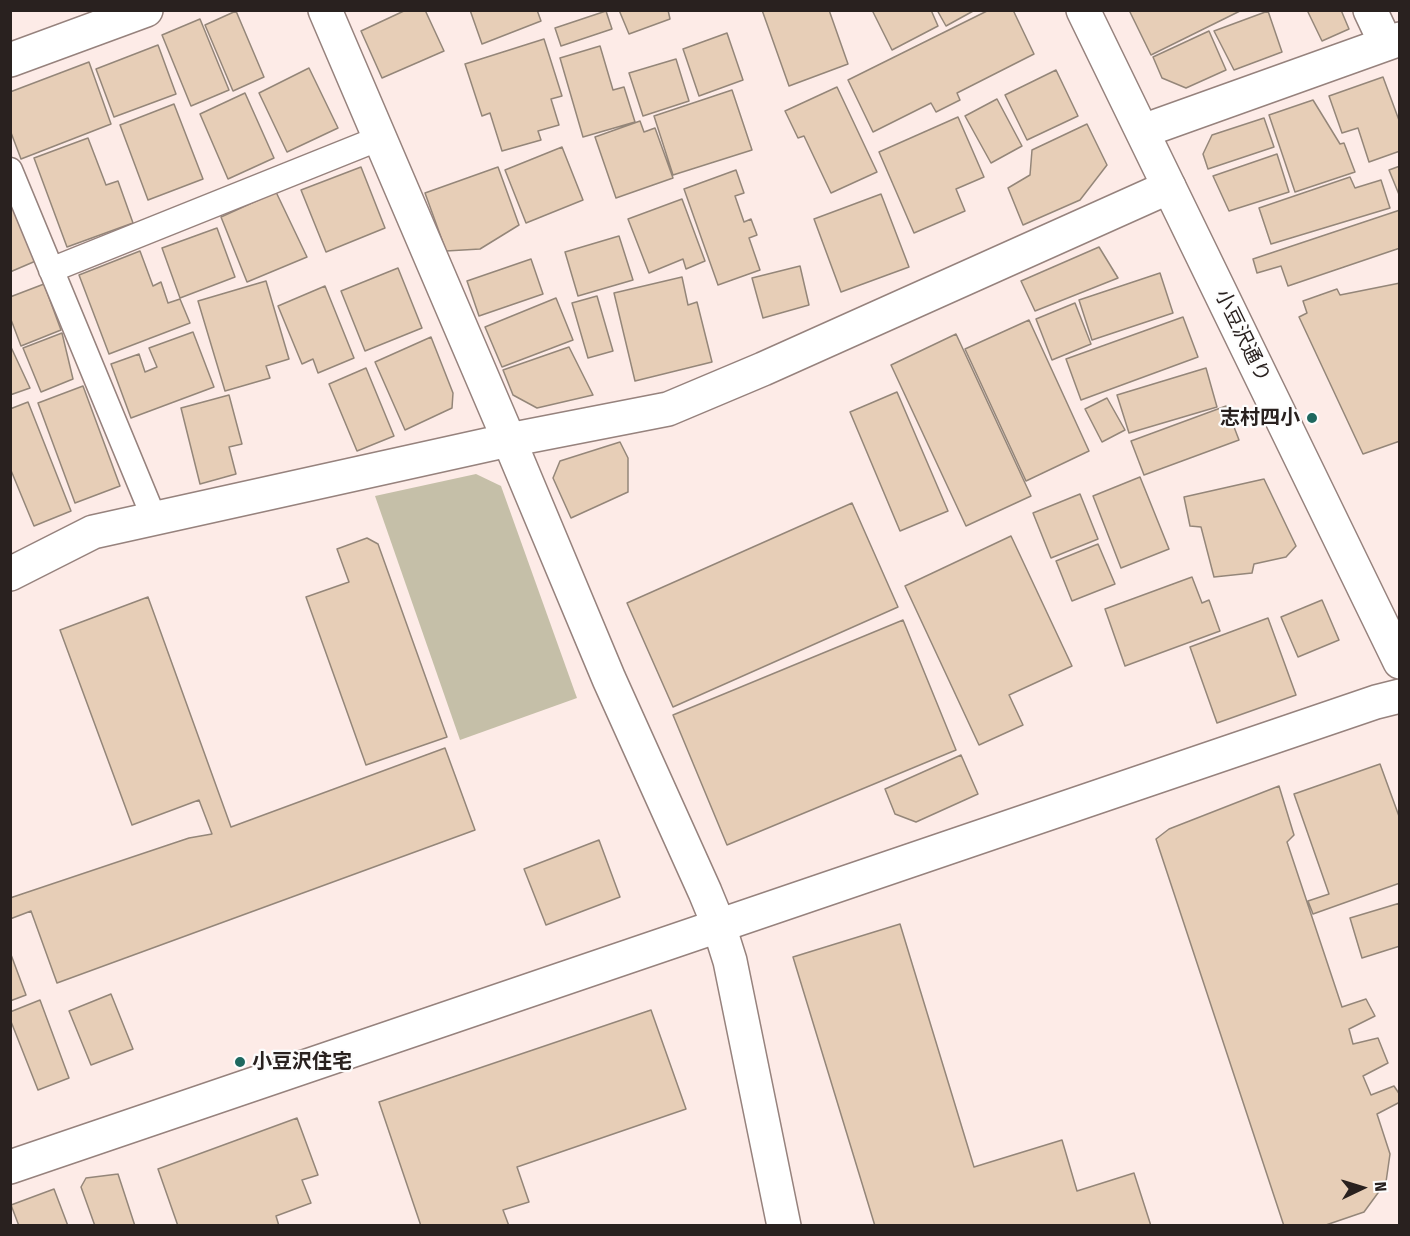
<!DOCTYPE html>
<html>
<head>
<meta charset="utf-8">
<style>
  body { margin:0 }
  #map { position:relative; width:1410px; height:1236px; overflow:hidden; background:#fdebe7; font-family:"Fira Sans Condensed",sans-serif }
  canvas { display:block }
  .frame { position:absolute; inset:0; border:12px solid #29211f; pointer-events:none }
  .north { position:absolute; left:1332px; top:1158px; width:60px; height:60px; -webkit-text-stroke:4px #fdfdfd; paint-order:stroke; rotate:86deg; font-size:16px; font-weight:700; line-height:24px; text-align:center; color:#29211f }
  .north::after { content:''; display:block; margin:auto; width:21px; height:27px; background:#29211f; clip-path:polygon(50% 0,100% 100%,50% 72%,0 100%) }
</style>
</head>
<body>
<div id="map">
<canvas width="1410" height="1236"></canvas>
<div class="frame"></div>
<div class="north">N</div>
</div>
<script>
const g = document.querySelector('canvas').getContext('2d');
g.lineJoin = 'round';
function paint(path, color) {
  g.fillStyle = color;
  g.fill(path, 'evenodd');
}
function toPath(rows) {
  const path = new Path2D();
  for (const r of rows) {
    path.moveTo(r[0], r[1]);
    for (let i = 2; i < r.length; i += 2) path.lineTo(r[i], r[i + 1]);
  }
  return path;
}
function trace(path, color, width, dash) {
  g.strokeStyle = color;
  g.lineWidth = width;
  g.lineCap = dash ? 'butt' : 'round';
  g.setLineDash(dash || []);
  g.stroke(path);
}
function drawText(font, color, halo, rows, align = 'center') {
  g.font = font + ' "Fira Sans Condensed","Noto Sans JP",sans-serif';
  g.lineWidth = 4.5;
  g.setLineDash([]);
  g.textBaseline = 'middle';
  g.strokeStyle = halo;
  g.fillStyle = color;
  for (const [text, x, y, turn = 0] of rows) {
    g.save();
    g.translate(x, y);
    g.rotate((+turn || 0) * Math.PI / 180);
    g.textAlign = isNaN(turn) ? turn : align;
    if (halo) g.strokeText(text, 0, 0);
    g.fillText(text, 0, 0);
    g.restore();
  }
}
paint(toPath([
  [476,474,501,486,577,698,460,740,375,496]
]), '#c5bfa8');
const building = toPath([
  [406,10,425,10,444,51,382,78,361,31,406,10],
  [470,10,537,10,541,21,482,44,470,10],
  [619,10,668,10,670,19,629,34,619,10],
  [762,10,829,10,848,64,789,86,762,10],
  [872,10,931,10,938,26,892,50,872,10],
  [937,10,975,10,946,26,937,10],
  [989,10,1013,10,1034,54,957,93,960,100,936,112,931,103,873,132,848,80,989,10],
  [1129,10,1242,10,1151,55,1129,10],
  [1307,10,1341,10,1349,29,1322,41,1307,10],
  [236,11,264,77,233,91,205,25,236,11],
  [606,11,612,29,561,46,555,28,606,11],
  [1268,11,1282,52,1234,70,1214,31,1268,11],
  [200,19,229,90,191,106,162,35,200,19],
  [1209,31,1226,70,1186,88,1162,78,1153,57,1209,31],
  [727,33,743,80,699,96,683,49,727,33],
  [544,39,562,96,551,99,559,125,538,131,541,140,502,151,490,113,482,116,465,64,544,39],
  [158,45,176,94,114,117,96,69,158,45],
  [600,46,613,90,624,87,635,122,583,137,560,58,600,46],
  [676,59,689,101,643,116,629,73,676,59],
  [89,62,111,124,21,159,10,130,10,92,89,62],
  [309,68,338,128,287,152,259,93,309,68],
  [1056,70,1078,116,1027,140,1005,95,1056,70],
  [1383,77,1400,123,1400,151,1369,162,1358,128,1342,133,1329,96,1383,77],
  [837,87,877,172,831,193,804,136,798,138,785,111,837,87],
  [732,90,752,150,673,175,654,116,732,90],
  [245,93,274,158,228,179,200,114,245,93],
  [997,99,1022,146,991,163,965,116,997,99],
  [1313,100,1340,144,1344,143,1355,172,1295,192,1269,115,1313,100],
  [174,104,203,179,148,200,120,125,174,104],
  [958,117,984,177,956,189,965,211,914,233,879,152,958,117],
  [1264,118,1274,147,1208,169,1203,154,1212,135,1264,118],
  [640,121,644,132,655,128,673,178,616,198,595,137,640,121],
  [1087,124,1107,165,1080,200,1023,225,1008,188,1030,175,1032,150,1087,124],
  [88,138,106,185,118,181,133,223,67,247,34,158,88,138],
  [562,147,583,200,526,223,505,170,562,147],
  [1277,154,1289,192,1229,211,1213,176,1277,154],
  [1400,166,1400,197,1389,170,1400,166],
  [361,167,385,228,326,252,301,190,361,167],
  [498,167,519,225,480,249,446,251,425,193,498,167],
  [736,170,744,193,735,196,744,222,751,219,757,235,749,238,760,270,718,285,684,189,736,170],
  [1350,177,1355,188,1381,180,1390,208,1271,244,1259,208,1350,177],
  [276,192,307,257,247,282,221,217,276,192],
  [881,194,909,267,841,292,814,219,881,194],
  [682,199,705,261,686,269,683,259,649,273,628,219,682,199],
  [10,202,38,260,10,272,10,202],
  [1400,210,1400,248,1288,286,1281,266,1257,273,1253,259,1400,210],
  [217,228,235,277,180,298,162,248,217,228],
  [619,236,633,280,578,296,565,252,619,236],
  [1099,247,1118,278,1035,311,1021,281,1099,247],
  [140,251,153,286,161,282,168,303,180,299,190,323,109,354,79,275,140,251],
  [531,259,543,294,479,316,467,281,531,259],
  [800,266,809,305,763,318,752,278,800,266],
  [398,268,422,328,365,351,341,291,398,268],
  [1160,273,1173,313,1092,340,1079,300,1160,273],
  [682,277,688,305,697,302,712,362,635,381,614,293,682,277],
  [266,281,289,359,266,366,270,378,225,391,198,301,266,281],
  [1400,283,1400,441,1363,454,1299,317,1307,313,1303,301,1337,289,1340,295,1400,283],
  [44,284,61,330,21,346,10,317,10,297,44,284],
  [325,286,354,358,318,373,313,359,302,364,278,306,325,286],
  [597,296,613,351,588,358,572,303,597,296],
  [556,298,573,340,502,367,485,327,556,298],
  [1075,303,1091,344,1052,360,1036,319,1075,303],
  [1183,317,1198,357,1081,400,1066,359,1183,317],
  [1029,320,1089,451,1026,481,965,349,1029,320],
  [193,332,214,387,131,418,111,364,139,354,145,372,157,367,149,348,193,332],
  [62,333,73,379,41,392,23,348,62,333],
  [956,334,1031,496,966,526,891,365,956,334],
  [431,337,453,393,452,408,405,430,375,362,431,337],
  [10,345,30,388,10,395,10,345],
  [569,347,593,395,537,408,513,395,503,370,569,347],
  [366,368,394,436,357,451,329,384,366,368],
  [1206,368,1217,407,1129,433,1117,395,1206,368],
  [83,386,120,486,75,503,38,403,83,386],
  [897,392,948,511,900,531,850,412,897,392],
  [229,395,242,444,229,447,236,474,200,484,181,408,229,395],
  [1107,398,1125,430,1102,442,1085,409,1107,398],
  [28,402,71,511,34,526,10,468,10,409,28,402],
  [1226,406,1239,440,1144,475,1131,441,1226,406],
  [620,442,628,458,628,492,571,518,553,478,560,461,620,442],
  [1140,477,1169,549,1121,568,1093,496,1140,477],
  [1264,479,1296,546,1286,557,1254,564,1252,573,1214,577,1201,527,1190,526,1184,497,1264,479],
  [1080,494,1098,539,1051,558,1033,513,1080,494],
  [852,503,898,607,673,707,627,603,852,503],
  [1011,536,1072,666,1009,695,1023,725,979,745,905,586,1011,536],
  [367,538,378,544,447,737,366,765,306,597,349,582,337,549,367,538],
  [1098,544,1115,584,1072,601,1056,561,1098,544],
  [1192,577,1202,603,1209,600,1220,631,1125,666,1105,609,1192,577],
  [148,597,231,827,445,748,475,830,57,983,31,911,10,919,10,898,189,838,212,834,199,800,132,825,60,630,148,597],
  [1322,600,1339,640,1298,657,1281,617,1322,600],
  [1268,618,1296,695,1217,723,1190,647,1268,618],
  [903,620,956,750,727,845,673,715,903,620],
  [961,755,978,794,916,822,895,814,885,789,961,755],
  [1380,764,1400,819,1400,883,1313,914,1308,901,1329,894,1294,794,1380,764],
  [1279,786,1294,835,1287,842,1342,1007,1366,999,1375,1016,1349,1029,1353,1044,1378,1038,1388,1063,1363,1076,1371,1095,1394,1086,1400,1095,1400,1102,1377,1114,1390,1154,1386,1182,1364,1212,1323,1226,1284,1226,1156,839,1169,829,1279,786],
  [599,840,620,897,546,925,524,869,599,840],
  [1400,903,1400,946,1362,958,1350,918,1400,903],
  [900,924,974,1167,1062,1140,1077,1191,1134,1173,1151,1226,875,1226,793,957,900,924],
  [10,952,26,995,10,1001,10,952],
  [111,994,133,1049,91,1065,69,1011,111,994],
  [40,1000,69,1078,38,1090,10,1019,10,1012,40,1000],
  [651,1010,686,1109,517,1167,529,1202,503,1210,509,1226,421,1226,379,1102,651,1010],
  [297,1118,318,1175,302,1180,311,1203,276,1216,279,1226,178,1226,158,1169,297,1118],
  [118,1174,135,1226,95,1226,81,1187,86,1178,118,1174],
  [54,1189,68,1226,19,1226,11,1205,54,1189]
]);
paint(building, '#e7ceb7');
trace(building, '#948679', 1.5);
const lane = toPath([
  [10,170,154,518],
  [51,270,380,138]
]);
const street = toPath([
  [325,10,509,440,609,679,705,892,719,926,730,961,784,1226],
  [1370,10,1386,44],
  [10,60,146,10],
  [1143,131,1400,39],
  [10,574,93,532,509,440,668,409,763,369,1169,187]
]);
const secondary = toPath([
  [1083,10,1400,662],
  [10,1167,1376,702,1400,696]
]);
trace(lane, '#96827d', 27);
trace(street, '#96827d', 36);
trace(secondary, '#96827d', 36);
trace(lane, '#fff', 24);
trace(street, '#fff', 33);
trace(secondary, '#fff', 33);
for (const [x, y, r, color] of [
  [1312,418,6,"#1e685f"],
  [240,1062,6,"#1e685f"]
]) {
  const dot = new Path2D();
  dot.arc(x, y, r, 0, 2 * Math.PI);
  g.fillStyle = color;
  g.fill(dot);
  trace(dot, '#fdfdfd', 2);
}
drawText('20px', '#29211f', '#fdfdfd', [
  ["小豆沢通り",1242,336,64]
]);
drawText('bold 20px', '#29211f', '#fdfdfd', [
  ["志村四小",1300,418],
  ["小豆沢住宅",252,1062,"left"]
], 'right');
</script>
</body>
</html>
